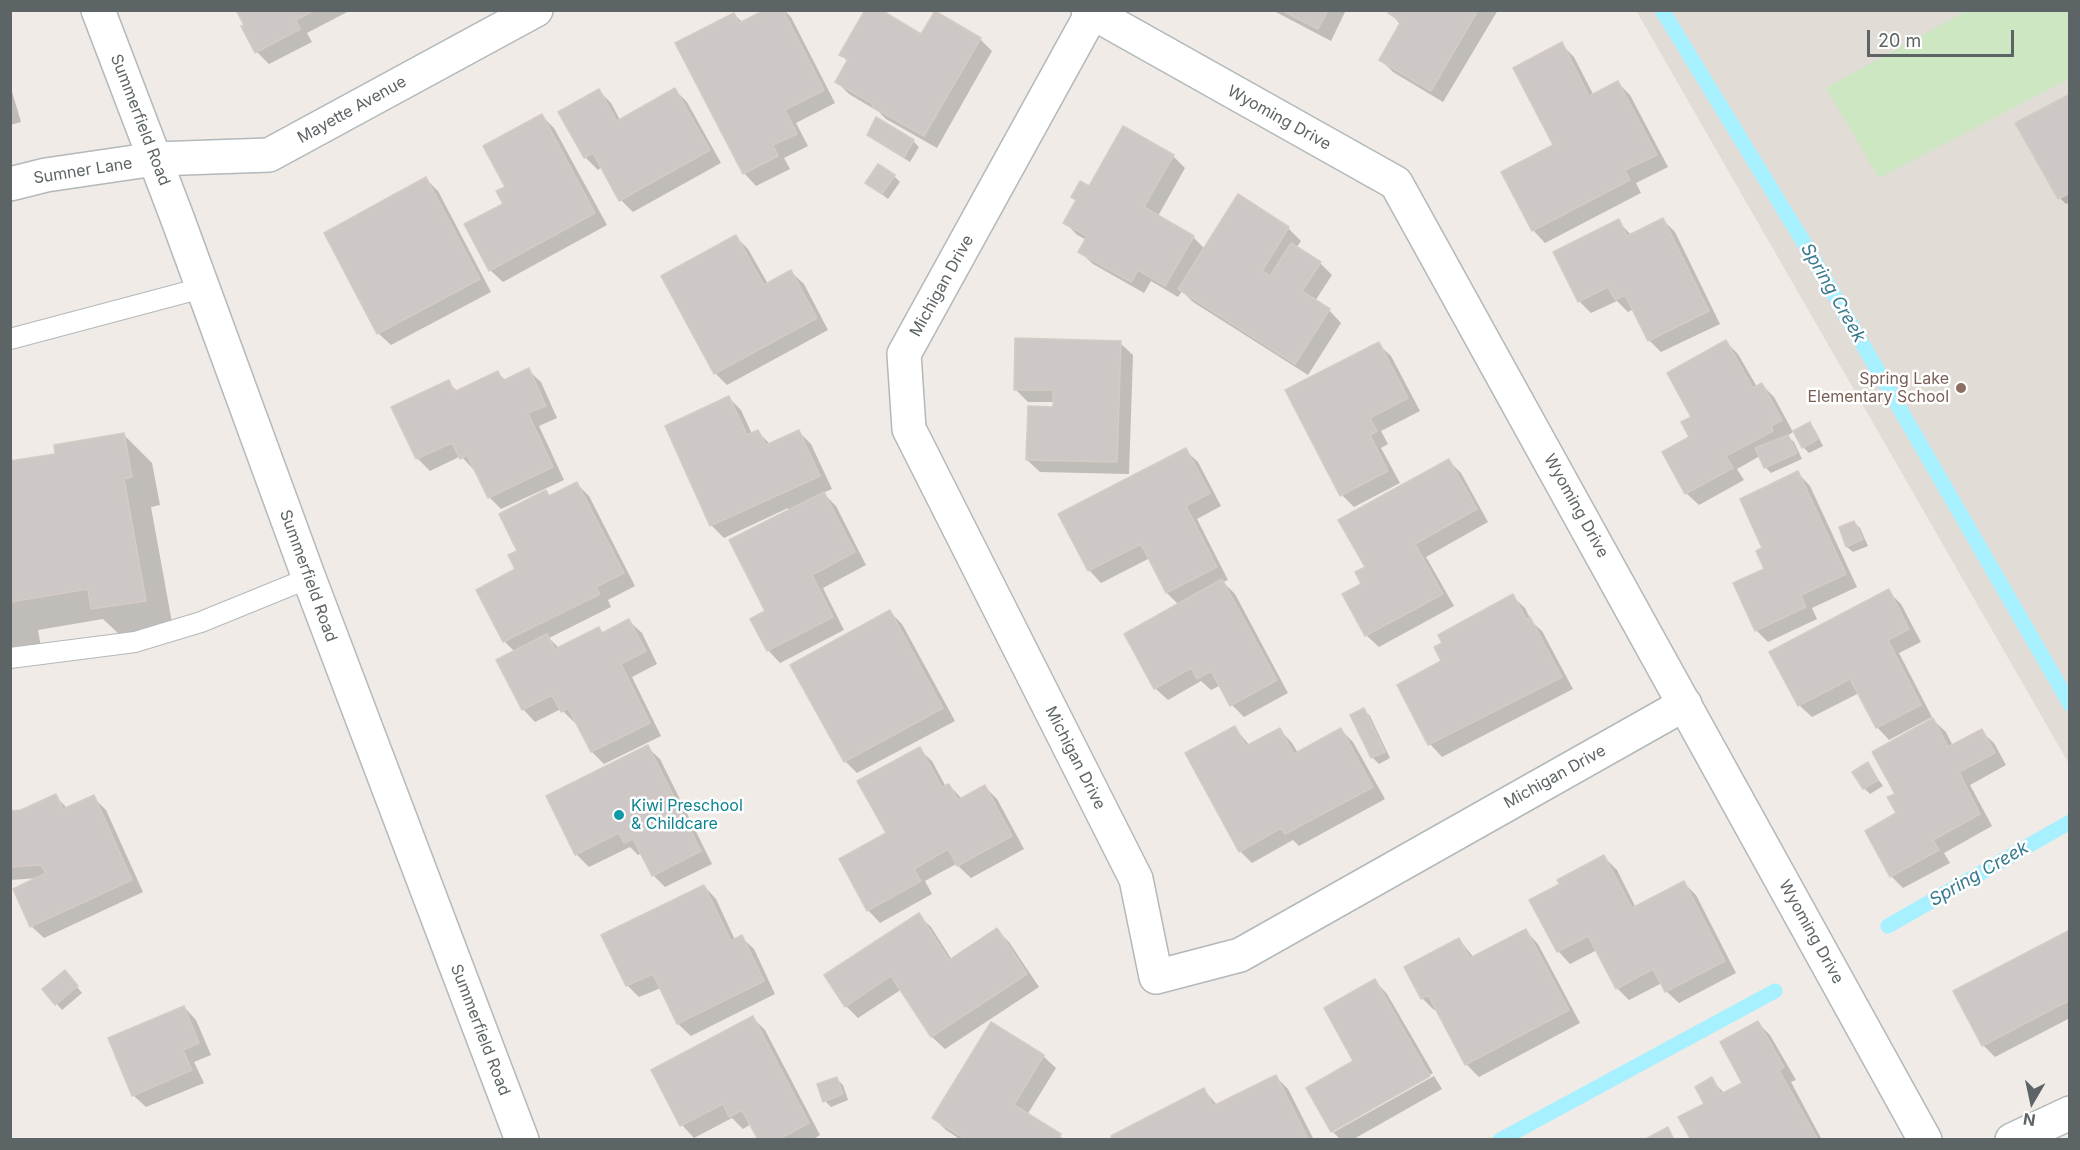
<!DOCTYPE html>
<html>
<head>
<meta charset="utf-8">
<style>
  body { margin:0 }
  #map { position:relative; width:2080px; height:1150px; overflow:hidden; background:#f0ebe6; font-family:Inter,sans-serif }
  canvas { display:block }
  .frame { position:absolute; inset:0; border:12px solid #5d6466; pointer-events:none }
  .north { position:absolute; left:2002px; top:1072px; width:60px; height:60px; -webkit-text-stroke:4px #fff; paint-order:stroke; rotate:189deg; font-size:16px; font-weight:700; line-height:24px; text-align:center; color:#5d6466 }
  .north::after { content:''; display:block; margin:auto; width:21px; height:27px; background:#5d6466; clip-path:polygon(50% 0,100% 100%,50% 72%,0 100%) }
  .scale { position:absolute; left:1867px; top:30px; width:147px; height:27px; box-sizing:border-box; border:3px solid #5d6466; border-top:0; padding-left:8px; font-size:18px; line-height:21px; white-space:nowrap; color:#5d6466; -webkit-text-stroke:4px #fff; paint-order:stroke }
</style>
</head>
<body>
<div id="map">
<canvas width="2080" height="1150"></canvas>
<div class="frame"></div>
<div class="north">N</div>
<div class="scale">20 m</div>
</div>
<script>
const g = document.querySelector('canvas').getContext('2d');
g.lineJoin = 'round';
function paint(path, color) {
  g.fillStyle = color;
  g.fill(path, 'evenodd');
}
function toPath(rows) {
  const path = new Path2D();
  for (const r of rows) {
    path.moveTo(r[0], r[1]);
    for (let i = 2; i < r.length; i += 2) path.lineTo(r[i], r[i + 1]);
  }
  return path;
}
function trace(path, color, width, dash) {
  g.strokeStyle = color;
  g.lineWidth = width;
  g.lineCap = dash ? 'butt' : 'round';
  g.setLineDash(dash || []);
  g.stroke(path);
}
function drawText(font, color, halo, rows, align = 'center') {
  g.font = font + ' Inter,sans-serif';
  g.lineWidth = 5;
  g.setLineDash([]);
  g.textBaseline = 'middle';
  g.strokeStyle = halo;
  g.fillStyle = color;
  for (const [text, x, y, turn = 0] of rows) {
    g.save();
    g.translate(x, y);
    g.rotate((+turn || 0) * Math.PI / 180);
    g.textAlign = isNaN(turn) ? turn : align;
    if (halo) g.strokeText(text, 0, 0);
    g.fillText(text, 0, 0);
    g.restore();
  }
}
paint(toPath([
  [1635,11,2069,11,2069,764,1637,12]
]), '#e2dcd7');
paint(toPath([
  [2067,10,2070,14,2069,79,1879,178,1826,88,1966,11]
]), '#cce7c2');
paint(toPath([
  [238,10,351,10,307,33,312,42,269,64,257,52],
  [768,10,784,10,791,17,835,103,796,123,808,146,784,158,790,169,756,186,744,173,734,14,743,23],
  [1272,10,1346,10,1331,41],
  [1391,10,1498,10,1443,102,1393,72,1380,59,1401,25,1390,13],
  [922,36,980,39,992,51,937,148,886,119,879,112,849,94,837,82,848,62,841,54],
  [1561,44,1574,57,1594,96,1618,83,1630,95,1668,167,1636,183,1641,193,1545,243,1533,230,1555,145],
  [10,85,21,122,10,125],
  [675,90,687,102,721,163,633,212,621,200,602,167,598,170,585,157,560,113,599,91,611,103,620,120],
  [2070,96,2070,202,2066,204,2060,198,2017,124],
  [542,116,554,128,607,225,503,282,490,270,507,188],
  [868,134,913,141,919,147,910,162,874,140],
  [1173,156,1185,168,1158,216,1193,237,1205,249,1239,196,1288,228,1301,241,1296,248,1320,263,1332,275,1315,301,1329,310,1341,323,1308,375,1193,302,1182,291,1178,297,1151,281,1144,293,1093,264,1080,252,1087,240,1077,235,1065,222,1089,188],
  [894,176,900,182,888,199,867,183],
  [426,179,438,191,491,292,391,345,378,333],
  [1663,220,1675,232,1720,324,1661,352,1649,340,1634,309,1628,312,1617,301,1591,313,1579,301,1618,221,1632,236],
  [736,237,748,249,768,284,791,272,804,284,828,330,727,385,715,373],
  [1726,342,1738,354,1757,387,1762,385,1774,397,1793,432,1787,436,1794,442,1802,459,1771,473,1765,467,1760,456,1737,469,1744,480,1699,505,1686,493,1693,417],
  [1120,343,1133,355,1129,474,1040,472,1027,460,1055,408,1055,402,1028,402,1015,389],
  [1378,344,1391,356,1420,411,1381,431,1388,444,1381,448,1400,483,1354,507,1342,495,1287,391],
  [528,370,541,382,557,418,539,426,564,480,501,509,489,497,476,469,474,470,461,456,430,471,417,458,448,382,458,392,498,373,506,381],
  [729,398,741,410,752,434,758,432,771,445,799,432,811,444,832,489,823,493,836,506,866,565,823,588,844,630,780,663,768,650,767,611,789,511,788,508,724,538,711,525],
  [1809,424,1815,430,1823,446,1809,453,1803,447],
  [124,435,152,463,160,505,151,507,173,628,121,636,103,619,38,630,43,659,10,665,10,463,57,455],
  [1185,450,1198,462,1221,506,1197,519,1228,580,1223,582,1235,594,1288,693,1244,717,1232,705,1221,685,1211,690,1201,681,1168,700,1155,688,1179,605,1167,593,1150,558,1101,583,1089,570],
  [1449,461,1461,473,1488,522,1426,557,1454,606,1379,647,1366,635,1363,585,1367,568],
  [1798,473,1810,486,1857,587,1812,608,1817,619,1768,642,1756,630,1766,570,1764,549],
  [577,484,589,496,635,586,608,600,611,607,549,638,559,648,599,629,604,634,629,621,642,633,657,664,632,677,661,736,604,764,592,752,577,722,575,723,561,709,535,722,523,709,515,652,504,641,519,551,546,491,551,497],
  [1854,522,1860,528,1868,546,1853,552,1847,547,1841,528],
  [1888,591,1901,604,1921,642,1899,653,1932,717,1889,740,1877,727,1859,693,1812,717,1799,705],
  [1512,596,1525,608,1532,622,1542,631,1573,689,1442,757,1430,744,1399,686,1443,661],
  [890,612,902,624,955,721,857,773,845,761],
  [1364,710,1370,716,1390,758,1379,764,1373,758,1352,716],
  [1933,720,1946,732,1953,746,1981,731,1994,743,2006,765,1970,785,1992,826,1944,853,1950,863,1903,888,1891,876,1898,814,1897,794],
  [1235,728,1250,746,1280,730,1292,743,1298,753,1341,730,1353,742,1385,799,1299,846,1293,840,1252,863,1240,851],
  [647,747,660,759,712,864,665,887,653,875,642,853,638,855,630,847,589,867,576,854,548,797],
  [919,749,932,761,946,787,949,785,962,799,985,787,997,799,1024,849,971,878,956,864,925,881,932,894,880,923,868,910,888,833],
  [1867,764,1883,786,1870,794,1864,788],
  [55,796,68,809,93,797,106,810,143,892,44,938,31,926,39,878,10,880,10,812,21,812],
  [1604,857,1617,870,1636,908,1684,883,1696,895,1736,973,1679,1003,1666,991,1662,983,1629,1000,1617,988,1597,950,1570,964,1558,951,1562,885],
  [704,886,716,899,735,940,741,937,754,949,775,994,691,1036,678,1024,661,988,639,997,627,985],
  [918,915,931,927,952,960,997,930,1009,942,1039,987,945,1049,932,1037,902,989,858,1018,846,1006],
  [1526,931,1538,944,1580,1023,1479,1077,1466,1064,1437,1009,1434,1010,1422,998,1459,939,1474,958],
  [2070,932,2070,1018,1995,1057,1983,1045],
  [70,978,82,993,62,1010,44,989],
  [1375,981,1387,994,1433,1073,1334,1129,1334,1132,1434,1076,1442,1089,1352,1140,1341,1140,1332,1131,1355,1061],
  [184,1007,196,1020,211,1055,194,1062,204,1083,146,1107,133,1095],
  [753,1018,765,1030,820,1135,812,1140,759,1140,751,1124,743,1129,732,1118,694,1138,682,1125,653,1070],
  [1758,1023,1770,1035,1796,1080,1791,1082,1822,1140,1692,1140,1706,1104,1711,1079,1725,1094,1744,1083],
  [1043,1056,1056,1068,1027,1115,1065,1140,961,1140,946,1130,934,1118],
  [1276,1077,1288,1089,1314,1140,1115,1140,1204,1090,1218,1106],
  [837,1079,843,1085,848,1100,831,1107,825,1101]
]), '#0003');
trace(toPath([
  [1662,10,1806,246,2070,704],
  [1888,926,2070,822],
  [1500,1140,1775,991]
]), '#a6f0ff', 15);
const building = toPath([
  [236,10,315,10,296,20,300,29,255,53,241,26,244,25,236,10],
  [765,10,783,10,824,90,785,110,797,134,773,145,778,156,743,174,675,43,734,13,739,23,765,10],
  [865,10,881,10,921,34,935,11,981,38,924,136,872,107,873,104,835,82,848,59,839,55,865,10],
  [1281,10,1328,10,1318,29,1281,10],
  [1389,10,1478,10,1431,91,1379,60,1401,21,1388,13,1389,10],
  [1562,42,1589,96,1618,81,1657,155,1625,170,1630,180,1532,231,1501,172,1553,145,1513,68,1562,42],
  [675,88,710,150,619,201,593,153,584,158,558,112,599,89,617,121,675,88],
  [2070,94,2070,193,2058,199,2015,123,2070,94],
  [542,114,595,213,489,271,464,224,503,204,496,191,505,187,483,146,542,114],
  [876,117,914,140,904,157,867,135,876,117],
  [1123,126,1174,155,1144,207,1194,236,1165,286,1138,270,1131,282,1078,252,1087,236,1063,223,1076,200,1071,197,1080,181,1089,186,1123,126],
  [878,164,895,175,882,194,865,183,878,164],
  [426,177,480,279,377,334,324,233,426,177],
  [1238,194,1289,227,1262,271,1270,276,1291,243,1321,262,1302,291,1330,309,1295,364,1178,289,1238,194],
  [1663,218,1709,311,1648,341,1625,295,1615,300,1608,287,1578,302,1553,252,1619,219,1627,236,1663,218],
  [736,235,764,285,791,270,817,318,714,374,661,276,736,235],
  [1015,338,1121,341,1117,462,1026,460,1028,406,1053,407,1053,390,1014,390,1015,338],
  [1726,340,1753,388,1762,383,1782,420,1771,426,1773,431,1726,456,1733,468,1685,494,1662,452,1689,437,1681,422,1691,417,1667,373,1726,340],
  [1379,342,1408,398,1370,418,1377,431,1370,435,1388,471,1340,496,1285,390,1379,342],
  [529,368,546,406,528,413,553,467,488,498,467,455,460,459,452,443,416,459,391,407,449,380,454,392,498,371,502,381,529,368],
  [729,396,747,435,758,430,766,445,799,430,820,476,710,526,665,426,729,396],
  [1810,422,1818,439,1802,448,1793,431,1810,422],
  [124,433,132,477,124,479,146,601,91,609,88,589,10,602,10,461,55,454,54,445,124,433],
  [1788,435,1797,453,1764,468,1755,448,1788,435],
  [1186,448,1210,493,1186,506,1217,567,1166,593,1141,544,1088,571,1058,514,1186,448],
  [1449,459,1477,509,1415,544,1443,594,1365,636,1342,594,1361,584,1355,572,1365,567,1338,520,1449,459],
  [1798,471,1846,574,1801,595,1806,607,1755,631,1733,583,1764,569,1756,551,1762,548,1740,499,1798,471],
  [577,482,624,573,596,587,600,594,503,642,476,590,515,569,508,555,517,551,499,514,546,490,549,496,577,482],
  [824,492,855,552,812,575,833,617,767,651,750,619,765,611,729,540,824,492],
  [1854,521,1863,539,1846,547,1839,527,1854,521],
  [1222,579,1277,680,1230,706,1211,671,1197,679,1191,668,1154,689,1124,634,1222,579],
  [1889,589,1909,629,1888,640,1921,705,1876,728,1850,679,1798,706,1769,652,1889,589],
  [1513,594,1526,619,1530,617,1562,677,1428,745,1397,685,1441,661,1434,647,1442,643,1438,635,1513,594],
  [890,610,943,708,844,762,790,665,890,610],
  [629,619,646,651,621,664,650,723,591,752,568,708,561,712,552,695,522,710,496,660,547,634,555,649,599,627,602,633,629,619],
  [1364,708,1385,752,1371,758,1350,715,1364,708],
  [1933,718,1948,747,1982,729,1995,753,1959,772,1980,814,1933,840,1939,850,1890,877,1865,831,1896,813,1887,797,1895,794,1872,752,1933,718],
  [1235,726,1246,746,1280,728,1294,754,1341,728,1373,787,1285,834,1281,828,1239,852,1185,753,1235,726],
  [648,745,701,851,652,876,633,839,624,843,619,833,575,855,546,796,648,745],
  [920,747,942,787,949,784,958,800,985,785,1012,836,957,866,948,849,914,869,921,881,867,911,839,859,886,833,857,781,920,747],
  [1868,762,1878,780,1863,789,1852,772,1868,762],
  [56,794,63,809,94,795,132,880,30,927,13,889,46,873,41,865,10,867,10,811,21,810,56,794],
  [1604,855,1632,908,1684,881,1725,961,1665,992,1653,969,1616,989,1588,936,1557,952,1529,900,1560,884,1557,880,1604,855],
  [704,885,731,941,742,935,764,981,677,1024,653,974,626,986,601,935,704,885],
  [919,913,949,960,997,928,1027,974,931,1037,891,976,845,1007,824,975,919,913],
  [1526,929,1569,1010,1465,1065,1428,995,1421,999,1404,967,1459,938,1470,958,1526,929],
  [2070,930,2070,1000,1982,1046,1953,991,2070,930],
  [65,970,78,986,55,1005,42,989,65,970],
  [1375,979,1430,1076,1331,1132,1306,1088,1353,1061,1324,1008,1375,979],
  [184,1006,199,1043,183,1050,192,1070,132,1096,108,1038,184,1006],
  [753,1016,809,1123,777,1140,758,1140,742,1110,729,1117,723,1104,680,1126,651,1070,753,1016],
  [1758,1021,1784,1067,1779,1070,1818,1140,1691,1140,1678,1117,1704,1104,1695,1087,1712,1077,1721,1094,1742,1083,1720,1042,1758,1021],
  [991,1022,1044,1055,1014,1105,1061,1134,1057,1140,967,1140,932,1118,991,1022],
  [1276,1075,1309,1140,1113,1140,1111,1136,1204,1088,1213,1106,1276,1075],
  [837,1077,843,1094,823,1102,817,1084,837,1077],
  [1668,1127,1674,1140,1644,1140,1668,1127]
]);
paint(building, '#cdc8c5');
trace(building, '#d4cbc4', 1.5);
const lane = toPath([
  [10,339,202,288],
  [10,658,135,642,201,622,309,578]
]);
const street = toPath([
  [1088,10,1396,183,1925,1140],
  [1092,13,904,354,909,429,1136,879,1156,977,1240,955,1685,704],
  [10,184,46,175,155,159,269,155,536,10],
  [2012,1140,2070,1113]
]);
const secondary = toPath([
  [98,10,178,220,309,578,522,1140]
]);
trace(lane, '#b3b8ba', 22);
trace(street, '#b3b8ba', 36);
trace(secondary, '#b4babd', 36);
trace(lane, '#fff', 20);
trace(street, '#fff', 33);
trace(secondary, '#fff', 33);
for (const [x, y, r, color] of [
  [1961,388,6,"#8d6e63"],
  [619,815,6,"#0f9aa8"]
]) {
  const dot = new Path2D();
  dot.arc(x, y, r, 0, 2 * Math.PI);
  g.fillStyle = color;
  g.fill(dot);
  trace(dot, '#fff', 2);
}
drawText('16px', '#5d6466', '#fff', [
  ["Mayette Avenue",352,110,-29],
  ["Wyoming Drive",1279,118,29],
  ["Summerfield Road",140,120,69],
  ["Sumner Lane",83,171,-9],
  ["Michigan Drive",942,286,-61],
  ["Wyoming Drive",1576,506,61],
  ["Summerfield Road",308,576,70],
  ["Michigan Drive",1075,758,63],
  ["Michigan Drive",1555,777,-29],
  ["Wyoming Drive",1811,932,61],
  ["Summerfield Road",480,1030,69]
]);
drawText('16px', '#785e54', '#fff', [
  ["Spring Lake",1949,379],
  ["Elementary School",1949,397]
], 'right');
drawText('16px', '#0d838f', '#fff', [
  ["Kiwi Preschool",631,806],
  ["& Childcare",631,824]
], 'left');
drawText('italic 18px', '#37798e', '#fff', [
  ["Spring Creek",1833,293,60],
  ["Spring Creek",1979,874,-30]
]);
</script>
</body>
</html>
